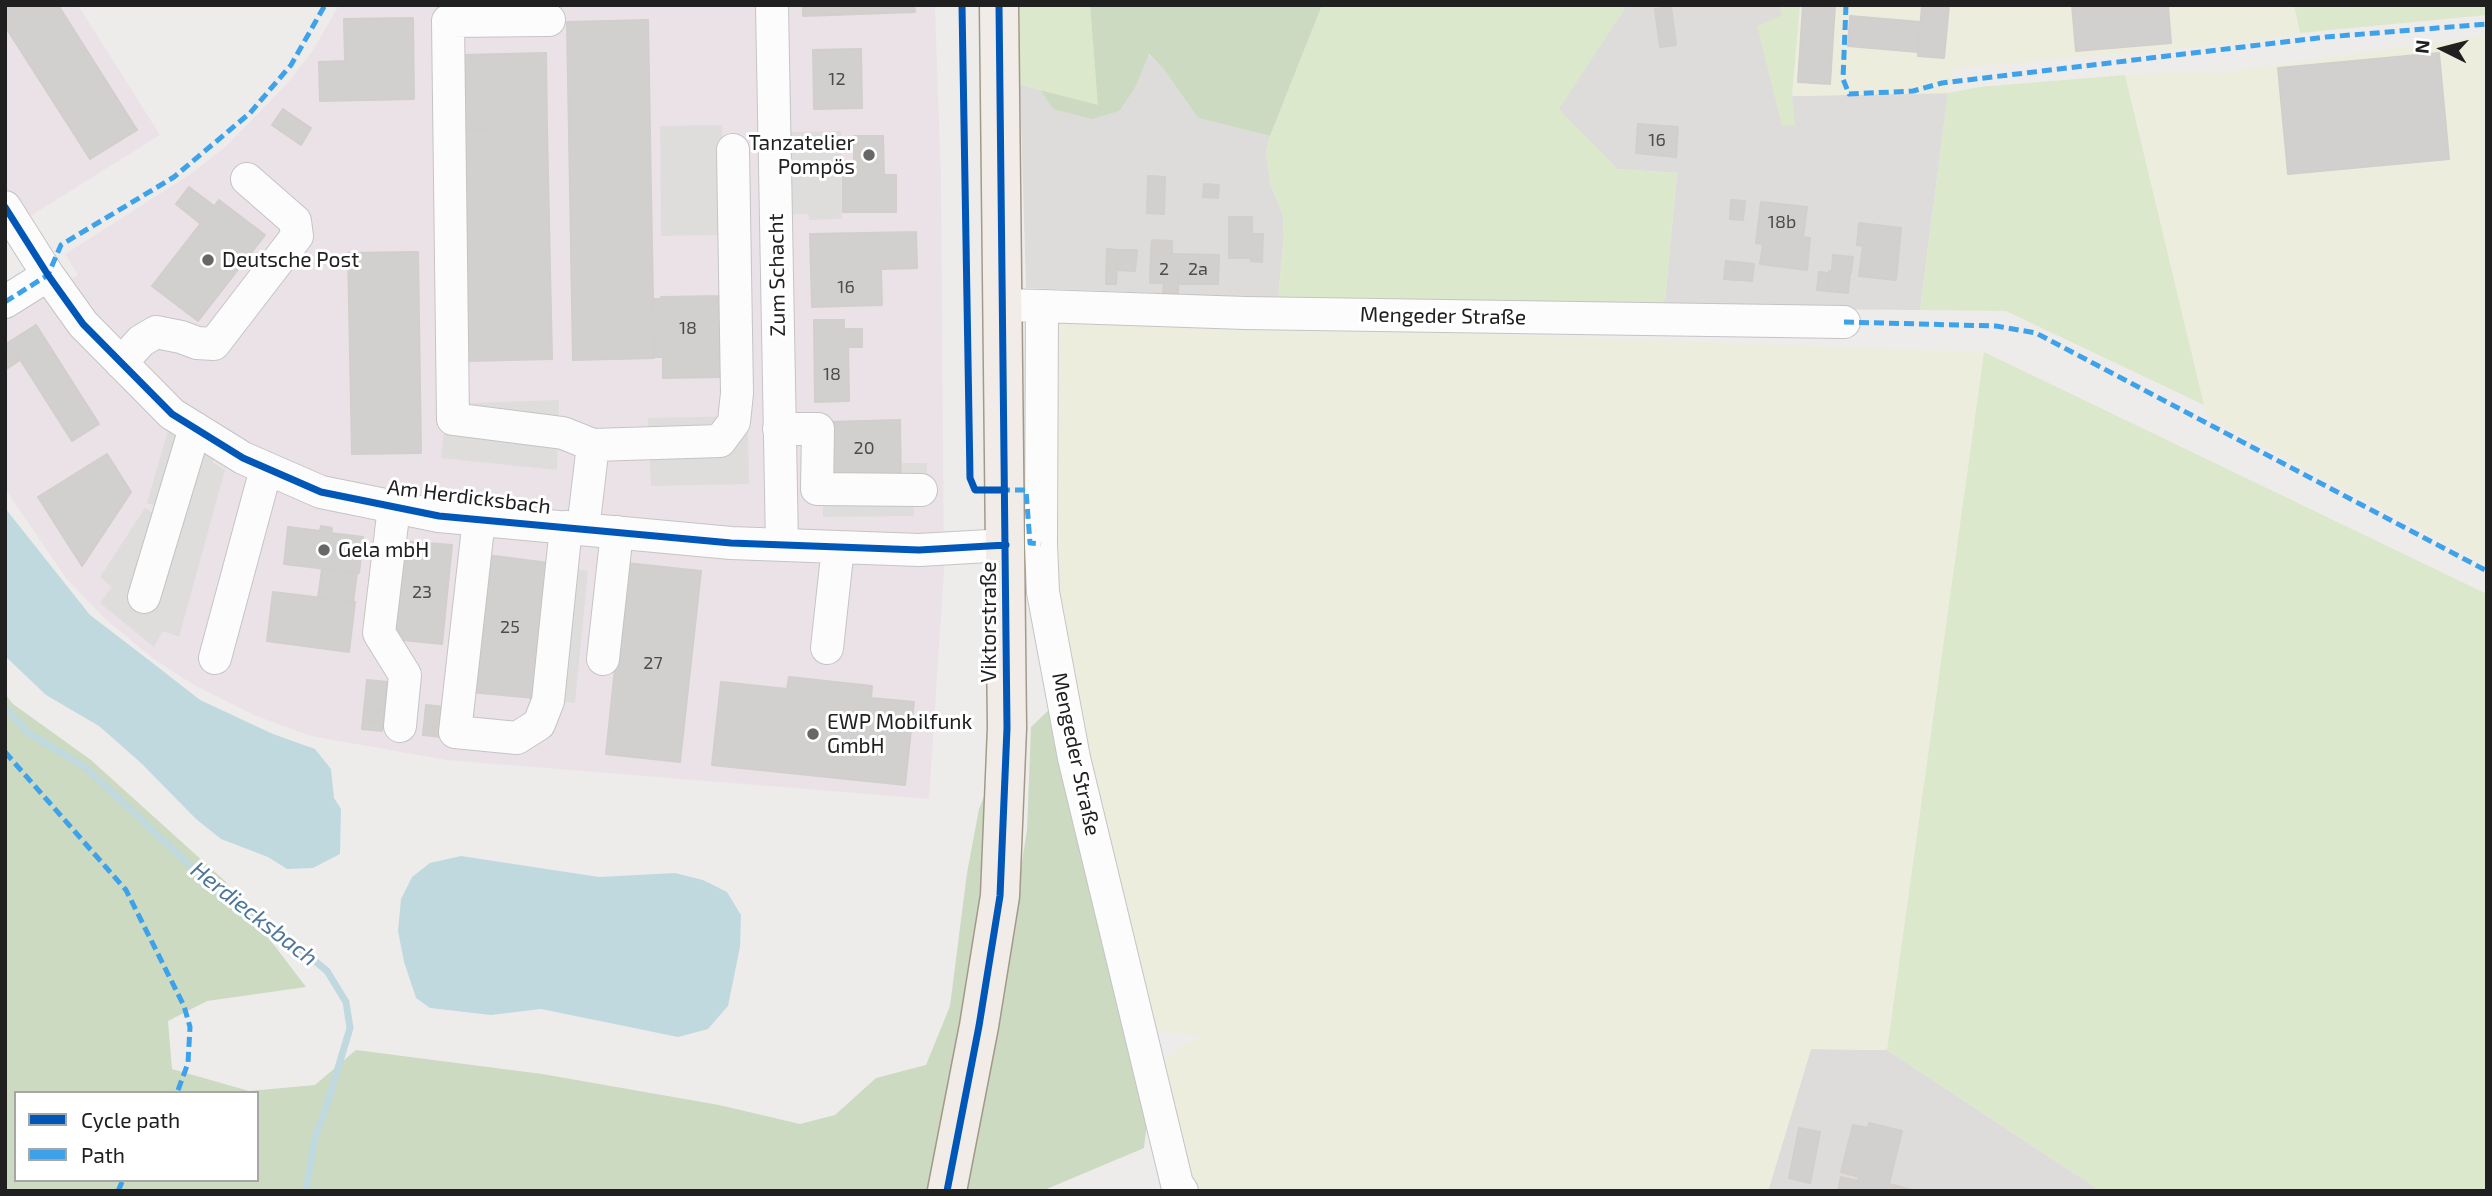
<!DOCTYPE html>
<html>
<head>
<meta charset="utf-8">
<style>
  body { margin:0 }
  #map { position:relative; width:2492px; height:1196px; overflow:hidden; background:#eeecea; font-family:"Exo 2",sans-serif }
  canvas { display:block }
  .frame { position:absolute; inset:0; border:7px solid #202020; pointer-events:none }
  .legend { position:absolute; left:14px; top:1091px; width:245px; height:91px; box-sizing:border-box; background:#fff; border:2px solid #a6a6a6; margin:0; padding:9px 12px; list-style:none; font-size:21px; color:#202020 }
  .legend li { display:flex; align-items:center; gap:14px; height:35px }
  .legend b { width:35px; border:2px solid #a6a6a6 }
  .north { position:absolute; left:2408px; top:14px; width:70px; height:70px; -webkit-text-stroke:5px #fff; paint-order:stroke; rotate:276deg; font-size:19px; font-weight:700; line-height:28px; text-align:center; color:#202020 }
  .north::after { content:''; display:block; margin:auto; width:24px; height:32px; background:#202020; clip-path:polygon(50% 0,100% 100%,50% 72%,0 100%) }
</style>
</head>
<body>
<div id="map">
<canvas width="2492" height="1196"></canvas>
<div class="frame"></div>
<ul class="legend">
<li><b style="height:9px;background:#0057b8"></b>Cycle path</li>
<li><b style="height:9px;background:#3da2ea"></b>Path</li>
</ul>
<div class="north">N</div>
</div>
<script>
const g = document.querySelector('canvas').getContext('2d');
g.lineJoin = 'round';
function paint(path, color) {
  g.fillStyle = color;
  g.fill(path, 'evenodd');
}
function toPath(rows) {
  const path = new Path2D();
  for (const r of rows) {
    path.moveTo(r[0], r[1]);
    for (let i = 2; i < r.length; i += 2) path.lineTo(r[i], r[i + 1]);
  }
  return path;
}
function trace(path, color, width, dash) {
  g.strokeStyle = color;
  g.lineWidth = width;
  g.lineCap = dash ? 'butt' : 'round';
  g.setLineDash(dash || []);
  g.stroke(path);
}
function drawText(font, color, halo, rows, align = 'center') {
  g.font = font + ' "Exo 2",sans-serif';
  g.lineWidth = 6;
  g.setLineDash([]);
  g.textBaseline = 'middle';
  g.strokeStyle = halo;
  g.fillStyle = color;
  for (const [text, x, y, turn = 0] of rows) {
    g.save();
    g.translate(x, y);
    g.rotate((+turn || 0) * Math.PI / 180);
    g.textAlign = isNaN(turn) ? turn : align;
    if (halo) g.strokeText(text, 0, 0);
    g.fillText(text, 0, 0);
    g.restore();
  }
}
paint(toPath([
  [1627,5,1779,5,1783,15,1794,125,1792,96,1948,93,1920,310,1659,308,1665,299,1677,173,1617,169,1558,109],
  [1148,54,1163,68,1198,118,1270,136,1266,153,1271,185,1283,215,1284,234,1278,302,1182,294,1026,288,1020,84,1040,90,1053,109,1135,88],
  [1811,1049,1887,1050,2101,1191,1768,1191]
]), '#dddcdb');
paint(toPath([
  [5,5,78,5,160,135,5,232],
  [339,5,935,5,941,178,944,571,929,799,446,760,311,736,256,716,194,685,152,658,103,617,66,578,5,489,5,314,78,275,65,254,189,175,225,147,286,85,313,50]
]), '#ebe2e8');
paint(toPath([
  [1800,5,2294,5,2300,33,2259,41,1953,69,1948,93,1792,96],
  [2487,35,2487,565,2207,417,2125,75,2179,71,2216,73],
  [1057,323,1254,326,1984,352,1887,1050,1811,1049,1768,1191,1199,1191,1186,1179,1164,1078,1164,1062,1184,1044,1204,1037,1158,1031,1139,1003,1051,588]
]), '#ededde');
paint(toPath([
  [1020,5,1090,5,1099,106,1019,84],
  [1322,5,1627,5,1559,109,1617,169,1677,173,1665,299,1659,308,1278,302,1284,234,1283,215,1271,185,1266,153,1270,136],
  [1779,5,1800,5,1792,96,1795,125,1782,126,1757,26,1782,15],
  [2294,5,2487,5,2487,15,2300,33],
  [2125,75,2204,405,2006,311,1920,310,1948,93,1979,87],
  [1984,352,2487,594,2487,1191,2101,1191,1887,1050]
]), '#dce8cb');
paint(toPath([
  [1090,5,1322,5,1270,136,1198,118,1163,68,1149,54,1135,88,1119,111,1092,119,1053,109,1040,90,1098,105],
  [5,694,13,704,91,760,226,882,306,987,207,1001,168,1021,172,1069,249,1091,315,1085,356,1050,542,1074,719,1105,800,1124,835,1115,876,1078,926,1065,950,1006,967,873,979,809,989,784,990,893,934,1191,5,1191],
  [16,1093,257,1093,257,1180,16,1180],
  [1052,707,1147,1122,1144,1148,1042,1191,962,1191,1004,976,1027,830,1031,727]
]), '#cbdac1');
paint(toPath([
  [722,125,724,235,661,236,660,126],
  [841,131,842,219,809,220,808,214,791,214,790,132],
  [559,400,557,470,441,458,444,431,443,404],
  [748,416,749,484,651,486,648,418],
  [169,427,219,458,212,462,225,470,179,637,163,631,154,647,100,603,112,587,100,577,145,508,161,518,166,509,147,503],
  [902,463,927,463,927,502,914,501,914,516,823,517,823,476,902,487],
  [550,567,588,571,575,703,536,700]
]), '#dedddc');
paint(toPath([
  [5,508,90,615,154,664,200,700,273,734,315,749,331,769,334,798,341,809,340,854,313,868,287,869,268,857,221,839,196,819,141,763,99,726,46,695,5,656],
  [461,856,599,877,675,873,703,880,727,892,741,915,740,947,728,1006,708,1029,678,1037,541,1009,491,1015,430,1008,416,998,404,962,398,931,401,899,412,877,430,863]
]), '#c0d9df');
trace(toPath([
  [5,707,27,732,85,767,226,899,278,930,327,971,346,1002,350,1028,326,1108,315,1137,306,1191]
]), '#c0d9df', 7);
const building = toPath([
  [5,5,58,5,137,130,90,159,5,26,5,5],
  [803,5,914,5,915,12,803,16,803,5],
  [1803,5,1835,5,1830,84,1798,82,1803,5],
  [1922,5,1949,5,1944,58,1918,56,1922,5],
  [2072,5,2168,5,2171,43,2076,51,2072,5],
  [1671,7,1676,45,1660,47,1655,9,1671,7],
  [1850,16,1920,22,1918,52,1848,46,1850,16],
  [413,18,414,99,320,101,319,62,345,61,344,19,413,18],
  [648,20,654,358,573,360,567,22,648,20],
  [861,49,862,108,814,109,813,50,861,49],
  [546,53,547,128,464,129,462,55,546,53],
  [2439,53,2449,159,2288,174,2278,68,2439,53],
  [283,109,293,116,282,132,272,125,283,109],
  [293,116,302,122,291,138,282,132,293,116],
  [302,122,311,128,301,145,291,138,302,122],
  [1638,124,1678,127,1676,157,1636,153,1638,124],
  [547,128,552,359,468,361,464,129,547,128],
  [854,136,883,136,884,175,896,175,896,212,843,212,843,175,854,175,854,136],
  [1148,176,1165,177,1164,214,1147,213,1148,176],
  [1204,184,1219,185,1218,198,1203,197,1204,184],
  [189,187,214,206,201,224,176,204,189,187],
  [219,200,265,235,198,321,152,286,219,200],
  [1731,200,1745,201,1743,220,1730,219,1731,200],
  [1761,202,1807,207,1803,237,1810,238,1807,270,1760,264,1763,244,1756,243,1761,202],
  [1229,217,1252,217,1252,234,1229,233,1229,217],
  [1859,223,1901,228,1896,280,1859,276,1863,246,1857,245,1859,223],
  [916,232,917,268,881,269,882,305,812,307,810,234,916,232],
  [1229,233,1251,234,1251,258,1229,258,1229,233],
  [1251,234,1263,234,1262,262,1251,261,1251,234],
  [1152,240,1172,241,1172,254,1151,254,1152,240],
  [1107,249,1118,250,1116,284,1106,284,1107,249],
  [1118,250,1137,250,1135,271,1117,270,1118,250],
  [418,252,421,453,352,454,348,253,418,252],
  [1151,254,1179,254,1178,293,1163,293,1164,283,1150,283,1151,254],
  [1179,254,1219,255,1218,284,1178,284,1179,254],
  [1833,255,1853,257,1851,273,1832,271,1833,255],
  [1726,261,1735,262,1734,280,1724,279,1726,261],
  [1735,262,1745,263,1743,280,1734,280,1735,262],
  [1745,263,1754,264,1752,281,1743,280,1745,263],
  [1829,271,1850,273,1848,293,1827,291,1829,271],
  [1819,272,1828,273,1827,291,1817,290,1819,272],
  [722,296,724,377,663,378,663,357,654,357,653,299,661,299,661,297,722,296],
  [814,320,844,320,844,329,862,329,862,347,848,347,849,401,815,402,814,320],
  [36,325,99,424,72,441,9,342,36,325],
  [9,342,20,360,5,370,5,345,9,342],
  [900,420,901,486,829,475,828,422,900,420],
  [107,454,131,492,82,566,38,497,107,454],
  [321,526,332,528,331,533,363,537,359,573,284,564,288,527,320,531,321,526],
  [402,541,452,545,442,644,393,639,402,541],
  [486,555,549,563,534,698,470,692,486,555],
  [626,563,701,571,680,762,606,754,626,563],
  [322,569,357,573,353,602,318,598,322,569],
  [273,592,355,602,349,652,267,641,273,592],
  [789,677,872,686,871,698,914,702,905,785,712,765,721,682,787,689,789,677],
  [367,680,387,682,386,692,366,690,367,680],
  [366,690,386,692,385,702,365,700,366,690],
  [365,700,385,702,384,711,364,709,365,700],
  [426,705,445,707,445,717,425,715,426,705],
  [364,709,384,711,383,722,363,720,364,709],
  [425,715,445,717,444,727,424,725,425,715],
  [363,720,383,722,382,731,362,729,363,720],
  [424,725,444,727,442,737,423,735,424,725],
  [1869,1123,1902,1131,1889,1184,1916,1191,1838,1191,1841,1177,1858,1181,1859,1177,1841,1172,1853,1125,1868,1128,1869,1123],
  [1799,1128,1820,1132,1810,1183,1789,1178,1799,1128]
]);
paint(building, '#d2d0ce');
trace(building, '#d1cecb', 2);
const minor = toPath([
  [772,5,782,545],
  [549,20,448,21,453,419,563,433,593,445],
  [5,207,48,275,83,324,172,414,243,458,321,492,439,516,731,543,919,550,1006,545],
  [5,302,48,275],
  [1002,305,1042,306,1041,544,1043,592,1074,758,1177,1184,1182,1191],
  [1042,306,1245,313,1844,322],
  [121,363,141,341,156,332,181,337,197,343,214,344,297,236,295,221,247,179],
  [779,429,818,429,817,489,921,490],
  [394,507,379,633,405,675,400,726],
  [479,519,455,732,517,738,539,724,548,701,566,527],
  [583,529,593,445,720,441,734,422,737,393,733,150],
  [144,597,195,428],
  [827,648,838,547],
  [215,658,266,469],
  [603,659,617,532]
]);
const major = toPath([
  [947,1191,979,1026,1000,896,1007,728,999,5]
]);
trace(minor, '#c5c4c4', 34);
trace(major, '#a39988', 41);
trace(minor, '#fcfcfc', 32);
trace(major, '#f1ece7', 38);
trace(toPath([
  [1846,5,1843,79,1849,94,1913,91,1942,83,2326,37,2487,24],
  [5,302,48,275,61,245,174,177,250,113,291,65,325,5],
  [1844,322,1996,326,2036,333,2487,571],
  [1000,490,1026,490,1030,543,1041,544],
  [5,752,126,890,184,1006,190,1027,188,1063,177,1093],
  [118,1191,123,1180]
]), '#3da2ea', 5, [10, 5]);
trace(toPath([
  [962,5,970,478,975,490,1005,490],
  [5,207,48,275,83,324,172,414,243,458,321,492,439,516,731,543,919,550,1006,545],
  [947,1191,979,1026,1000,896,1007,728,999,5]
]), '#0057b8', 7);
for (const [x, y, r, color] of [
  [869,155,7,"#686767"],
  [208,260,7,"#686767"],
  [324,550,7,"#686767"],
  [813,734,7,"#686767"]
]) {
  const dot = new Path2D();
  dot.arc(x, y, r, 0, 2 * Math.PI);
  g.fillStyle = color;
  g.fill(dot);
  trace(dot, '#fff', 2.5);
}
drawText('18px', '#4c4c4c', null, [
  ["12",837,79],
  ["16",1657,140],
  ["18b",1782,222],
  ["2",1164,269],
  ["2a",1198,269],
  ["16",846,287],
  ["18",688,328],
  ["18",832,374],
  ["20",864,448],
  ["23",422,592],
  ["25",510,627],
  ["27",653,663]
]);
drawText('21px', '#202020', '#fff', [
  ["Tanzatelier",855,143,"right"],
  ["Pompös",855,167,"right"],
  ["Deutsche Post",222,260],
  ["Gela mbH",338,550],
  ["EWP Mobilfunk",827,722],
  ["GmbH",827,746]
], 'left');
drawText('21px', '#202020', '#fff', [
  ["Zum Schacht",777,275,-91],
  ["Mengeder Straße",1443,316,1],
  ["Am Herdicksbach",469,497,7],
  ["Viktorstraße",989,622,-90],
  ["Mengeder Straße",1076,754,78]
]);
drawText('italic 23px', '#4d769a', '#fff', [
  ["Herdiecksbach",254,914,38]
]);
</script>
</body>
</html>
